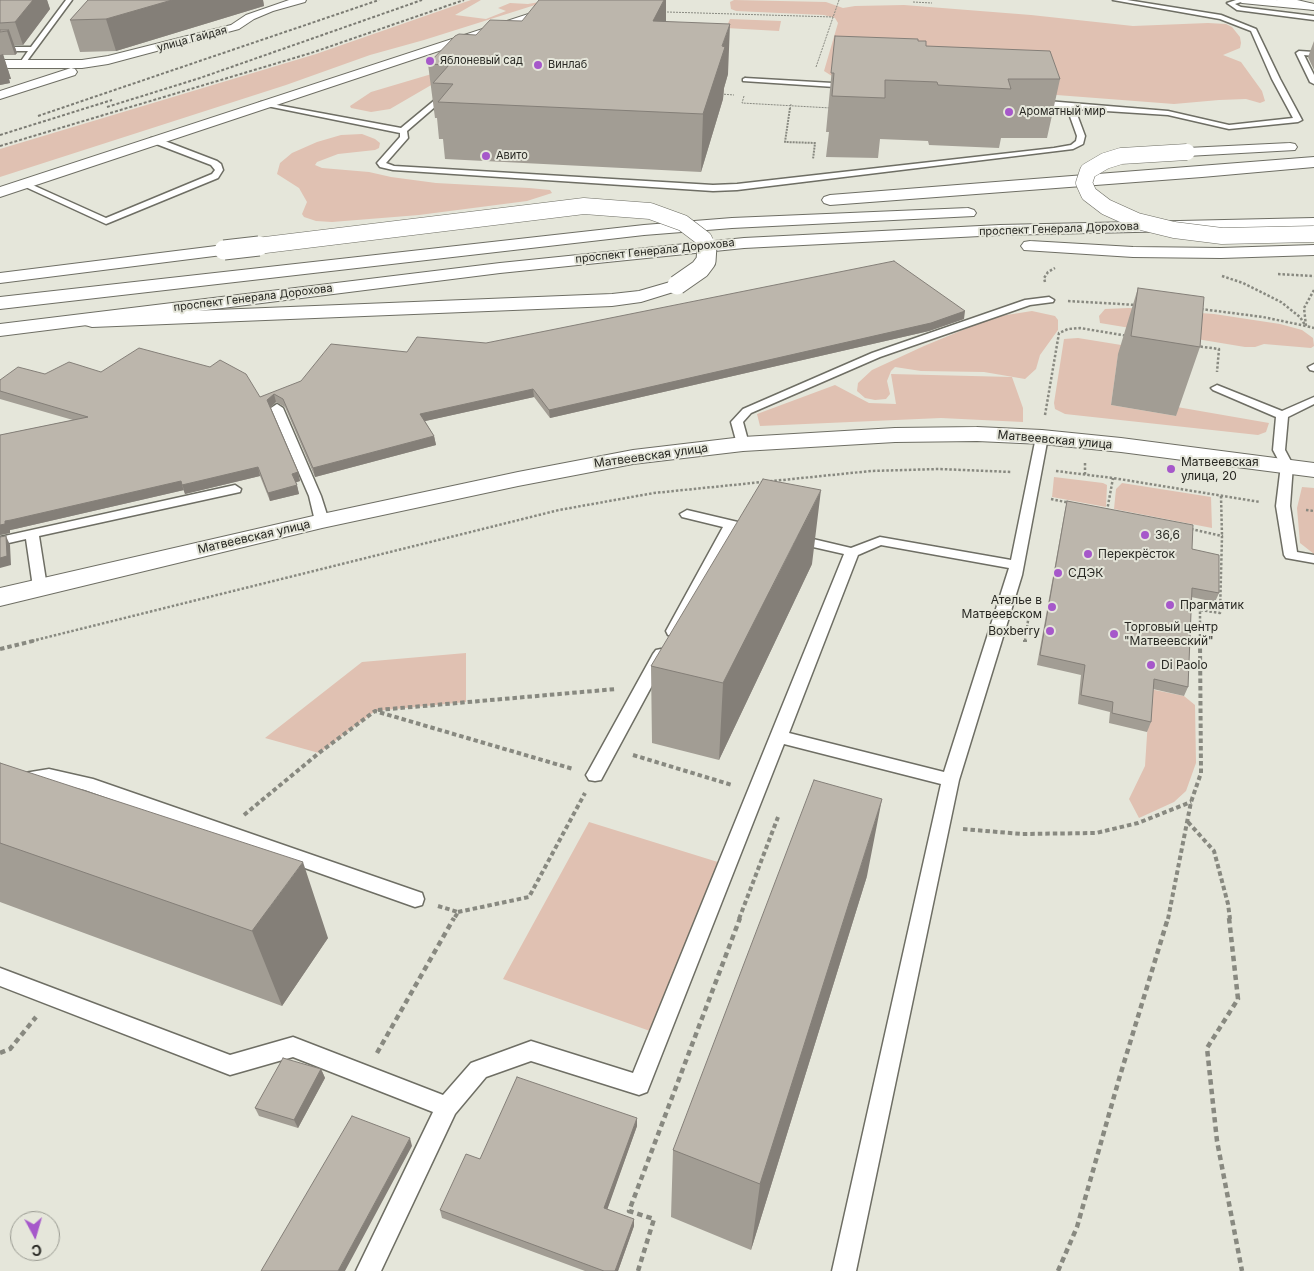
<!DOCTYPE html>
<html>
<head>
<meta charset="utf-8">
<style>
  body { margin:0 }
  #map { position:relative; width:1314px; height:1271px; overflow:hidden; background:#e5e6da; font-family:Inter,sans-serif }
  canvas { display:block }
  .north { position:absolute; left:10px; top:1211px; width:50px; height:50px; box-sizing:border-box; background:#e5e6da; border:1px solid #999a91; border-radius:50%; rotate:174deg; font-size:14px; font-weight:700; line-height:20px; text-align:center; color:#282823 }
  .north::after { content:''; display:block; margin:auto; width:18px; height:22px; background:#a658ca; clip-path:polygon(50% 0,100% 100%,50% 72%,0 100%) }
</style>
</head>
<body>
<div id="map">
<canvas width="1314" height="1271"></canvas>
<div class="north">С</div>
</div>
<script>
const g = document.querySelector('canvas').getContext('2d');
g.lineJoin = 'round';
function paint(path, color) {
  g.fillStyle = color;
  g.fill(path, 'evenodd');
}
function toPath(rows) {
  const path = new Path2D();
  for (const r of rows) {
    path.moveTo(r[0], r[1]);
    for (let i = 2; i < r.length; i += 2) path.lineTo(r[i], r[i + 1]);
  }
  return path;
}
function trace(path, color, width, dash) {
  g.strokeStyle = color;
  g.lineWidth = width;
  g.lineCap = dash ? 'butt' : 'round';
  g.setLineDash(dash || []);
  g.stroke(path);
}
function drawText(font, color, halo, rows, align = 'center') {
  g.font = font + ' Inter,sans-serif';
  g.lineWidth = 4;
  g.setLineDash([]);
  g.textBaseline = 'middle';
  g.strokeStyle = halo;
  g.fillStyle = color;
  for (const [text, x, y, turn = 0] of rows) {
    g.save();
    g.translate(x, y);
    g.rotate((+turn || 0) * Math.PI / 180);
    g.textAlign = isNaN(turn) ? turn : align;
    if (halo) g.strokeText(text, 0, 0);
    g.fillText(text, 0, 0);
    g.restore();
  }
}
paint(toPath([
  [471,0,481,0,455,15,486,19,506,11,498,8,510,3,528,4,551,0,424,40,370,55,286,85,0,177,0,149,316,54],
  [734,0,826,2,843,8,855,6,904,5,1031,15,1133,26,1208,23,1226,24,1232,27,1240,37,1241,43,1240,48,1223,55,1241,62,1262,91,1265,101,1260,103,1246,99,1219,100,1174,104,835,78,824,71,838,23,835,18,824,15,736,11,731,9,730,2],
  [730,19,781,21,779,31,726,28],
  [435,73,433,84,390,109,371,112,351,108,350,106,371,92],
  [362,134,375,139,380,143,379,148,375,150,338,154,317,162,315,165,322,168,369,172,391,177,436,183,529,188,550,190,552,193,527,201,419,215,332,222,316,221,304,217,302,214,307,202,299,188,277,174,280,163,292,153,317,142,341,135],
  [1129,308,1214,314,1280,324,1302,330,1313,338,1314,346,1311,348,1264,344,1255,347,1245,347,1100,323,1099,316,1105,309],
  [1032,311,1055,316,1058,320,1058,330,1040,355,1036,369,1025,379,984,372,921,371,895,367,891,371,887,381,890,394,886,399,875,400,865,398,857,391,858,383,872,370,924,346,994,317],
  [1078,338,1183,355,1118,355,1111,405,1176,416,1177,407,1269,423,1266,432,1258,435,1065,414,1055,409,1054,403,1064,339],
  [891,374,1012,377,1023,408,1023,422,941,418,760,426,757,414,835,385,869,403,896,404],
  [1054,477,1103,483,1107,485,1106,507,1052,497],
  [1122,483,1211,497,1212,528,1114,509,1116,489],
  [1302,487,1314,488,1314,554,1300,543,1297,508],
  [466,653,466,702,375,711,319,753,265,738,362,662],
  [1150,689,1184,696,1195,705,1196,763,1186,791,1174,802,1139,818,1129,799,1145,766],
  [589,822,721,863,650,1031,503,979]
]), '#e0c1b2');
const service = toPath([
  [66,0,72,0,24,65,19,64,28,51,0,51,0,47,31,47,66,0],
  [1113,0,1127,0,1221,15,1256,29,1280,79,1302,120,1298,122,1229,129,1168,115,1075,109,1085,136,1083,144,1073,149,737,190,713,191,393,170,380,167,377,163,400,137,400,133,257,104,261,102,401,128,448,89,452,91,451,93,407,131,408,138,386,163,394,166,713,185,737,184,1054,148,1071,145,1076,141,1077,136,1067,108,1032,104,1031,102,1035,100,1168,111,1229,125,1293,118,1272,79,1251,31,1220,19,1113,0],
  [1236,0,1247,0,1235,4,1241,7,1314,16,1314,20,1237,10,1227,3,1236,0],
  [1299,51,1314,52,1314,56,1304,55,1314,75,1314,84,1310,82,1296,53,1299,51],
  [745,78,850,84,854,86,850,88,743,81,743,79,745,78],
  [151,138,157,138,217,161,221,164,223,170,218,178,106,224,19,184,26,182,106,218,212,174,215,170,211,165,151,142,151,138],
  [1049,297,1054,300,1053,302,1030,305,880,357,751,413,743,422,749,444,743,448,737,444,731,422,743,409,872,353,1025,300,1049,297],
  [1314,364,1314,371,1310,370,1308,367,1314,364],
  [1217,385,1282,411,1314,397,1314,404,1288,417,1285,450,1293,465,1290,506,1297,552,1314,555,1314,563,1286,558,1284,555,1276,506,1281,465,1273,450,1276,417,1213,390,1211,388,1217,385],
  [277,404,283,408,321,496,329,521,327,524,317,524,315,521,309,496,271,408,277,404],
  [1042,433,1048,437,1022,575,959,780,856,1271,832,1271,941,784,784,744,647,1092,639,1095,531,1061,486,1077,455,1114,381,1271,356,1271,433,1112,293,1057,230,1075,0,986,0,968,230,1055,293,1037,443,1095,471,1063,531,1041,633,1073,844,554,791,542,789,539,796,535,851,548,880,537,1011,560,1036,437,1042,433],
  [881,545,1009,568,944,772,789,733,858,555,881,545],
  [235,485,241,489,240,492,39,536,47,587,45,590,40,592,35,590,33,587,26,539,0,545,0,537,235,485],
  [687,510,759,527,761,530,754,534,735,530,680,631,678,635,673,636,668,635,666,631,723,527,682,517,680,514,687,510],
  [661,649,666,650,669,654,601,780,595,781,589,780,586,775,589,770,653,654,656,650,661,649],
  [49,769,93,779,422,893,424,899,422,905,415,907,85,790,49,781,0,791,0,777,49,769]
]);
const minor = toPath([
  [289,0,306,0,305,2,273,11,254,19,239,29,108,64,82,68,0,68,0,60,82,60,108,56,231,25,246,15,289,0],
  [71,68,75,69,77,72,75,75,0,99,0,91,71,68]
]);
const tertiary = toPath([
  [571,0,587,0,586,2,0,197,0,187,571,0],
  [1237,0,1276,0,1314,4,1314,10,1242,3,1237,0],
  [224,245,230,246,233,250,230,254,0,283,0,273,224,245],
  [677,280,683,281,686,285,683,289,641,302,612,306,92,327,85,325,82,321,85,317,92,315,612,294,639,291,677,280],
  [977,427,1042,430,1121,438,1314,463,1314,477,1121,452,1042,444,977,441,895,442,743,451,633,464,518,486,322,528,0,606,0,588,322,514,518,472,633,450,743,437,895,428,977,427]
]);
const secondary = toPath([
  [1277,0,1297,0,1314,4,1314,10,1278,2,1277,0],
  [1290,143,1295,144,1297,147,1295,150,1187,156,1182,155,1180,152,1182,149,1187,148,1290,143],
  [1314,157,1314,167,1202,177,830,205,824,203,822,200,824,197,830,195,1314,157],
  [968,208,974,210,976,213,974,216,732,228,644,235,0,309,0,297,644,225,732,218,968,208],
  [1314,218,1314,228,1000,235,744,248,500,273,0,336,0,324,500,263,744,238,1000,225,1314,218],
  [1030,241,1133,247,1221,248,1314,245,1314,255,1221,258,1133,257,1024,250,1021,246,1024,242,1030,241]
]);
trace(service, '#6e6e64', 3);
trace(minor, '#6e6e64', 2);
trace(tertiary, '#6e6e64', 2);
trace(secondary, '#6e6e64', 2);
trace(toPath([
  [913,2,932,3],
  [667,12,833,17],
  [816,67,839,0],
  [721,94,734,95],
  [744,96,742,103,831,108],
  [790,109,791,104]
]), '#888980', 1, [2, 1]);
trace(toPath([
  [790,108,785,142,815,143,813,159]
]), '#888980', 2, [2, 1]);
trace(toPath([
  [1278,274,1314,276],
  [1222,276,1243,283,1281,302,1300,317,1305,325],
  [1045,282,1044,278,1048,272,1055,268],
  [1314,290,1304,308,1306,326,1314,328],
  [1068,301,1137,305],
  [1201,309,1263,317,1306,326],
  [1196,346,1219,349,1217,372],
  [1045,415,1059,333,1068,329,1080,328,1128,336],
  [1085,463,1085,475],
  [1056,471,1113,478,1260,502],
  [1221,496,1222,536],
  [1051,499,1070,503],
  [1306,510,1314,511],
  [1107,511,1113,478],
  [1191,529,1222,536,1220,613,1200,610,1200,641],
  [32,641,559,510,654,493,871,471,939,469,1012,472],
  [1025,641,1029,614]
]), '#888980', 2.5, [2.5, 2]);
trace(toPath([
  [1025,642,1025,640],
  [0,649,37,640],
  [378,710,616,689],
  [633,755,732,785],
  [244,815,319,753,375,711,573,769],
  [1188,822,1214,851,1228,904,1230,919],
  [963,829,1022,834,1096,833,1138,823,1191,802],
  [438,906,458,912,454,919],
  [458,912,529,897,585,793],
  [739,919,778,817],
  [1168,919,1191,802,1201,773,1200,640]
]), '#888980', 4, [4.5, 3]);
trace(toPath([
  [1229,918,1238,999,1207,1048,1217,1141,1242,1271],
  [0,1053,10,1049,36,1017],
  [377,1053,454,918],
  [638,1271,654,1219,629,1211,740,918],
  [1058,1271,1077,1227,1119,1079,1168,918]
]), '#888980', 4.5, [5.5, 4]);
paint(service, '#fff');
paint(minor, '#fff');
paint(tertiary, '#fff');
paint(secondary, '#fff');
trace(toPath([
  [107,107,200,78,422,0],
  [38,116,379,0],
  [0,135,112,100],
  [0,146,311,53,464,0]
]), '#7b7b73', 2, [3, 2]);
const tertiaryBridgeFar1 = toPath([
  [249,247,584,206,650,211,683,223,704,239,707,247]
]);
const tertiaryBridge = toPath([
  [224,250,259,246],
  [677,285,700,269,706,261,707,246]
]);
const secondaryBridge = toPath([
  [1187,152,1121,156,1105,161,1088,171,1084,183,1089,194,1106,207,1137,221,1174,230,1222,236,1314,234]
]);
trace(tertiaryBridgeFar1, '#6e6e64', 17, []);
trace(tertiaryBridge, '#6e6e64', 21, []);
trace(secondaryBridge, '#6e6e64', 17, []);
trace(tertiaryBridgeFar1, '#fff', 16);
trace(tertiaryBridge, '#fff', 19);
trace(secondaryBridge, '#fff', 16);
paint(toPath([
  [0,0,47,0,50,9,23,45,14,45,17,53,15,55,3,55,11,79,9,79,10,83,0,85],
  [88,0,263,0,264,6,116,51,80,52,70,20],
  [666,0,666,21,728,74,724,88,723,99,701,172,445,159,443,139,439,139,437,118,435,118,428,64,476,35,522,21],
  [835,36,926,46,1060,79,1047,138,1001,138,999,148,929,145,928,141,880,139,878,158,826,157,829,132,826,132],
  [1314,41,1314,70,1308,57],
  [1138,288,1200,347,1176,416,1111,405,1118,354],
  [964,319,929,331,550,418,534,397,425,421,434,436,436,445,315,477,285,407,276,402,270,408,298,472,300,481,296,482,299,494,270,501,260,476,185,494,184,490,15,529,10,530,10,533,0,535,0,435,73,420,0,399,0,380,45,374,101,372,260,397,407,352,486,343],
  [1067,501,1192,549,1219,593,1215,602,1191,597,1188,687,1184,696,1153,689,1151,722,1147,732,1109,723,1110,712,1078,704,1081,675,1037,665,1065,510],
  [812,564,719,760,652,743,651,666],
  [0,763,328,938,282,1006,0,902],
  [867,876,751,1250,671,1217,673,1150],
  [321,1069,325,1078,298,1128,259,1116,255,1108],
  [637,1126,607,1209,634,1226,618,1271,585,1271,442,1218,440,1210,480,1159]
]), '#a29d94');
paint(toPath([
  [33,0,47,0,50,9,23,45,15,22],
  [172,0,263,0,264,6,116,51,106,19],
  [664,0,666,0,666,44,653,21],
  [730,24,728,74,724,88,723,99,701,172,703,114,722,46],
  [9,30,17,53,15,55,7,31],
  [3,54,11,79,9,79,10,83,0,85,0,55],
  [965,311,964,319,929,331,550,418,549,410],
  [533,389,534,397,421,422,420,414],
  [274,394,276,402,269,409,267,400],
  [434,436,436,445,315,477,313,468],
  [258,467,260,476,185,494,182,485],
  [298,472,300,481,294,483,292,474],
  [181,481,184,490,15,529,10,530,10,533,0,535,0,525,5,521,11,520],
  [297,485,299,494,270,501,268,493],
  [821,490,812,564,719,760,723,683],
  [6,536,10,545,11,565,0,568,0,558],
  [882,799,867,876,751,1250,760,1184],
  [303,862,328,938,282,1006,252,931],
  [321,1069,325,1078,298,1128,294,1120],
  [637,1118,637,1126,605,1216,604,1208],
  [410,1138,412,1146,345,1271,338,1271],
  [634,1219,634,1226,618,1271,615,1271]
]), '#847f78');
const building = toPath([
  [0,0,33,0,15,22,0,23,0,0],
  [88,0,172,0,106,19,70,20,88,0],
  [539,0,664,0,653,21,730,24,722,46,725,47,703,114,438,102,453,84,433,83,449,65,428,64,455,36,459,34,476,35,490,20,522,21,539,0],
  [0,30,9,30,7,31,0,32,0,30],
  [835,36,918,39,918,41,926,41,926,46,1050,51,1060,79,1008,79,1011,89,938,85,937,82,885,80,885,98,832,96,834,73,831,73,835,36],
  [894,261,965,311,931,323,549,410,533,389,420,414,434,436,313,468,283,399,274,394,267,400,298,472,292,474,297,485,268,493,258,467,182,485,181,481,11,520,5,521,5,524,0,525,0,435,88,417,0,391,0,380,18,367,45,374,69,362,101,372,139,348,210,367,220,360,246,374,260,397,301,381,331,344,407,352,417,337,486,343,894,261],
  [1138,288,1204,297,1200,347,1131,336,1138,288],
  [763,479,821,490,723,683,651,666,763,479],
  [1067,501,1193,525,1192,549,1219,555,1219,593,1192,588,1188,687,1154,679,1151,722,1112,713,1113,702,1081,695,1085,665,1040,655,1067,501],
  [6,536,7,556,0,558,0,537,6,536],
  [0,763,303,862,252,931,0,843,0,763],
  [814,780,882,799,760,1184,673,1150,814,780],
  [283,1058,321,1069,294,1120,255,1108,283,1058],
  [517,1077,637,1118,604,1208,634,1219,615,1271,604,1271,440,1210,466,1154,480,1159,517,1077],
  [352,1116,410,1138,338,1271,261,1271,352,1116]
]);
paint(building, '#bcb6ac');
trace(building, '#847f78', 1);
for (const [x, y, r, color] of [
  [430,61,5,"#a658ca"],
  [538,65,5,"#a658ca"],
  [1009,112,5,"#a658ca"],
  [486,156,5,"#a658ca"],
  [1171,469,5,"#a658ca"],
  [1145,535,5,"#a658ca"],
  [1088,554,5,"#a658ca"],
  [1058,573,5,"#a658ca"],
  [1170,605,5,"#a658ca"],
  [1052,607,5,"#a658ca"],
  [1050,631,5,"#a658ca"],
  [1114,634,5,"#a658ca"],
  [1151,665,5,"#a658ca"]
]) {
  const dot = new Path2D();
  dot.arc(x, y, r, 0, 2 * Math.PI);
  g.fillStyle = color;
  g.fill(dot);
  trace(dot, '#e5e6da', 2);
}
drawText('11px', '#282823', '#e5e6da', [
  ["улица Гайдая",192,39,-15],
  ["проспект Генерала Дорохова",1059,229,-2],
  ["проспект Генерала Дорохова",655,251,-6],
  ["проспект Генерала Дорохова",253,298,-7]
]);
drawText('11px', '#282823', '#e5e6da', [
  ["Яблоневый сад",440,61],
  ["Винлаб",548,65],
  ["Ароматный мир",1019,112],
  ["Авито",496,156]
], 'left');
drawText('12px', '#282823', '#e5e6da', [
  ["Матвеевская улица",1055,440,5],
  ["Матвеевская улица",651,456,-8],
  ["Матвеевская улица",254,537,-13]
]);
drawText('12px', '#282823', '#e5e6da', [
  ["Матвеевская",1181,462],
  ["улица, 20",1181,476],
  ["36,6",1155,535],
  ["Перекрёсток",1098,554],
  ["СДЭК",1068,573],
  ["Ателье в",1042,600,"right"],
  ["Матвеевском",1042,614,"right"],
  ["Прагматик",1180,605],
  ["Торговый центр",1124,627],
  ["\"Матвеевский\"",1124,641],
  ["Boxberry",1040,631,"right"],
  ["Di Paolo",1161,665]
], 'left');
</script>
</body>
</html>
